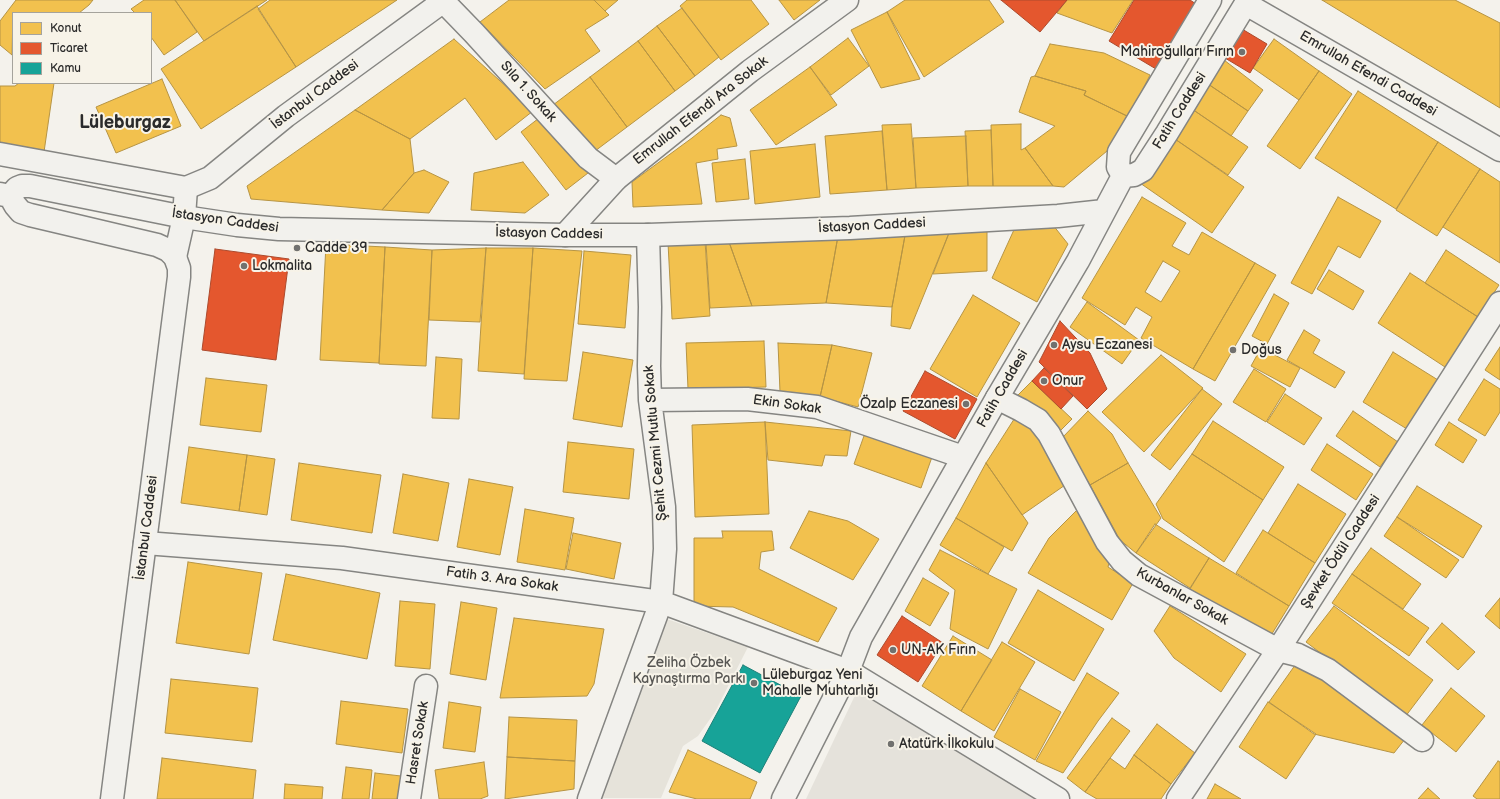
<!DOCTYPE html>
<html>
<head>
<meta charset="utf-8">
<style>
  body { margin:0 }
  #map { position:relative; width:1500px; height:799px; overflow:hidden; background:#f4f2ec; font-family:"Balsamiq Sans",sans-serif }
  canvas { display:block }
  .legend { position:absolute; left:12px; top:12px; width:140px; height:72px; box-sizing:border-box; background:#f7f3e8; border:1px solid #a5a39c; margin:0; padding:5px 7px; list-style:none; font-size:12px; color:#2b2b2b }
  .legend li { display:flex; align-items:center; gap:8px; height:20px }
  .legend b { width:20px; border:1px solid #a5a39c }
</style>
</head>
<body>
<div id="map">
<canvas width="1500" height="799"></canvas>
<ul class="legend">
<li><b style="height:11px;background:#f2c14e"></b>Konut</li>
<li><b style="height:11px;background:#e4572e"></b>Ticaret</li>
<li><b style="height:11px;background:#17a398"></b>Kamu</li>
</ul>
</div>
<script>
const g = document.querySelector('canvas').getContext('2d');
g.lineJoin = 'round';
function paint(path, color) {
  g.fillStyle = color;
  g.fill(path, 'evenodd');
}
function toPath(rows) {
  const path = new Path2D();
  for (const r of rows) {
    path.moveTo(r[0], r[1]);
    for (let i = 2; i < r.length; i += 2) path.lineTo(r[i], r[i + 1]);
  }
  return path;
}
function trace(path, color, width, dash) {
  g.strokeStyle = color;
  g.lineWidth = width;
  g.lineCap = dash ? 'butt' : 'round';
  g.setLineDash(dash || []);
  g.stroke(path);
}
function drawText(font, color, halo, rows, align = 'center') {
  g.font = font + ' "Balsamiq Sans",sans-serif';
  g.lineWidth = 4;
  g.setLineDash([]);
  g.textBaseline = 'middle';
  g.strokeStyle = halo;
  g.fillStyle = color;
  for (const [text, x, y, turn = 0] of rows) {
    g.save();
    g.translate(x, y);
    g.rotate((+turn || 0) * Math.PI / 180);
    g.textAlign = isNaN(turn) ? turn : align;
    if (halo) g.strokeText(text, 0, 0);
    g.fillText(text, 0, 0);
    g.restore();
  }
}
paint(toPath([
  [858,689,1042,799,806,799]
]), '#e5e2db');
paint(toPath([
  [664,618,748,647,715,712,698,736,683,746,661,798,601,798]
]), '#e6e3da');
const homes = toPath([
  [16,0,93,0,89,5,79,13,13,13,12,55,0,45,0,21,16,0],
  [144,0,175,0,197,32,164,55,151,37,151,13,135,13,131,9,144,0],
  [175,0,267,0,204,41,175,0],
  [270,0,397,0,296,67,258,9,270,0],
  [509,0,594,0,609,15,585,30,600,51,545,89,480,22,509,0],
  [594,0,618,0,605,11,594,0],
  [687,0,751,0,769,24,721,60,680,6,687,0],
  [779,0,820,0,794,20,779,0],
  [905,0,989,0,1004,22,924,77,887,12,905,0],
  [1067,0,1133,0,1112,33,1057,13,1067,0],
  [1322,0,1455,0,1500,23,1500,108,1322,0],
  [257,6,296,67,201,129,161,69,257,6],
  [682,8,719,57,695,76,657,26,682,8],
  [887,12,920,79,881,88,851,30,887,12],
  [657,26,695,76,675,91,638,41,657,26],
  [848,38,869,66,831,95,810,67,848,38],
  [454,39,533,111,496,140,465,98,410,139,355,110,454,39],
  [1274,39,1319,71,1299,100,1253,68,1274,39],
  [638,41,675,91,627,127,590,77,638,41],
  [1050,44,1104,53,1150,75,1129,117,1084,95,1086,91,1035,76,1050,44],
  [1224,60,1263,90,1248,111,1208,84,1224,60],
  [810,67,837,105,776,145,750,110,810,67],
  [1319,71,1352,94,1300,169,1267,146,1319,71],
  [1035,76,1086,91,1084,95,1127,116,1107,151,1064,187,1053,186,1025,148,1055,126,1019,112,1031,77,1035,76],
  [590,77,627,127,591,154,553,105,590,77],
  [162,79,181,126,116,153,96,107,162,79],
  [19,83,54,83,44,152,0,145,0,86,15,86,19,83],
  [1208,84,1248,111,1231,136,1192,109,1208,84],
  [1358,91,1438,142,1396,209,1315,158,1358,91],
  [1192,109,1248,147,1228,175,1172,137,1192,109],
  [355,110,410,139,414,173,382,210,251,199,247,186,355,110],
  [543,115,588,173,566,190,521,132,543,115],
  [721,115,730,118,737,146,717,149,718,159,696,163,702,204,633,207,632,182,692,138,721,115],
  [911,124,916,188,887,190,882,125,911,124],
  [1021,124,1021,150,1025,148,1053,186,993,186,991,125,1021,124],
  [991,130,993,186,968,186,965,131,991,130],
  [882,131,887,190,830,194,825,136,882,131],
  [966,136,968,186,916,188,913,138,966,136],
  [1172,137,1244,187,1212,233,1140,183,1172,137],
  [1438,142,1480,169,1437,236,1396,210,1438,142],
  [815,144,820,197,755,204,750,151,815,144],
  [745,159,749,199,716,202,712,163,745,159],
  [523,162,549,195,525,213,471,210,474,173,523,162],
  [1480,169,1500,182,1500,263,1443,227,1480,169],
  [424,170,449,182,429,213,382,210,414,173,424,170],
  [1142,197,1186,223,1172,246,1189,255,1202,232,1255,263,1193,369,1141,338,1152,317,1136,307,1125,325,1082,298,1142,197],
  [1163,261,1180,271,1161,302,1145,292,1163,261],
  [1338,197,1381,221,1360,258,1338,246,1312,294,1291,283,1338,197],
  [1049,220,1068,244,1037,302,992,278,1018,221,1049,220],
  [987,226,987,271,933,274,951,228,987,226],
  [951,228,910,329,891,326,892,307,906,230,951,228],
  [906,230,892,307,826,303,838,236,906,230],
  [838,236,826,303,752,306,729,242,838,236],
  [705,241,710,316,672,319,668,243,705,241],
  [729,242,752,306,710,308,706,243,729,242],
  [326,244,385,247,379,363,320,360,326,244],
  [385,247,432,250,426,366,379,364,385,247],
  [486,248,533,248,524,374,478,371,486,248],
  [486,248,480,322,429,320,432,250,486,248],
  [533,248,582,251,567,381,524,379,533,248],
  [1446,250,1499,285,1478,317,1425,283,1446,250],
  [584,251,631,255,625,328,578,324,584,251],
  [1255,263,1276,275,1215,381,1193,369,1255,263],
  [1329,270,1364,291,1353,310,1317,289,1329,270],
  [1410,273,1478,317,1445,367,1378,323,1410,273],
  [1274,294,1289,303,1267,344,1252,336,1274,294],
  [973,295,1020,323,977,397,930,369,973,295],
  [1087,302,1139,340,1122,364,1070,327,1087,302],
  [1304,330,1320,340,1313,353,1345,372,1335,388,1287,360,1304,330],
  [764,341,766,387,688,389,686,343,764,341],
  [778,343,832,345,820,397,780,392,778,343],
  [832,345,872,353,858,407,820,397,832,345],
  [1500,347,1500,380,1485,370,1500,347],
  [1261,348,1300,368,1290,387,1251,366,1261,348],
  [583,352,633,360,622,427,573,419,583,352],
  [1393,352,1438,380,1407,429,1363,402,1393,352],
  [1161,355,1203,388,1144,452,1102,412,1161,355],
  [436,357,462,359,459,419,432,418,436,357],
  [1254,369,1286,389,1266,422,1233,402,1254,369],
  [206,378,267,385,261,432,200,425,206,378],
  [1484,379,1500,389,1500,412,1485,436,1458,420,1484,379],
  [1032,381,1072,419,1057,434,1017,396,1032,381],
  [1202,389,1222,404,1170,470,1151,455,1202,389],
  [1285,394,1322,418,1304,445,1267,422,1285,394],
  [1088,411,1112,434,1128,463,1090,485,1062,438,1088,411],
  [1353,411,1398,442,1380,467,1336,436,1353,411],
  [1018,413,1037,424,1068,483,1022,515,986,463,1018,413],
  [1213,421,1284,467,1263,500,1192,454,1213,421],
  [765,422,851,431,847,456,825,455,822,466,768,460,765,422],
  [765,422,769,514,695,517,692,425,765,422],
  [1449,422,1477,440,1463,463,1435,445,1449,422],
  [865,433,932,457,921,488,854,464,865,433],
  [568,442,634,449,629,499,563,492,568,442],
  [1327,444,1373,474,1356,500,1311,470,1327,444],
  [189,447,247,455,239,511,181,503,189,447],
  [1192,454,1263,500,1224,562,1163,519,1156,504,1192,454],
  [247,455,275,459,267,515,239,511,247,455],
  [299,463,381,475,372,533,291,520,299,463],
  [986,463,1028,523,1012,551,956,518,986,463],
  [1128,463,1161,518,1136,553,1120,540,1090,485,1128,463],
  [403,474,449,483,438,541,393,533,403,474],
  [469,479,513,487,500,555,457,547,469,479],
  [1298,484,1346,514,1315,563,1268,533,1298,484],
  [1417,486,1482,526,1463,558,1397,517,1417,486],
  [1080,507,1103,556,1109,563,1108,567,1133,583,1112,620,1028,573,1049,538,1080,507],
  [525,509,574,518,565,570,517,562,525,509],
  [809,511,848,521,879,539,853,580,790,548,809,511],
  [1397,517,1459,560,1446,578,1384,536,1397,517],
  [956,518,1004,547,988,574,940,545,956,518],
  [1155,524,1209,558,1190,588,1136,553,1155,524],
  [1263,530,1315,563,1289,606,1236,573,1263,530],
  [722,531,772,531,774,550,761,552,759,569,837,608,818,642,733,607,694,606,694,538,723,538,722,531],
  [573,533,621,543,614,579,566,569,573,533],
  [1371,548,1421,584,1403,609,1352,574,1371,548],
  [940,550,1017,589,988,649,950,629,955,590,929,570,940,550],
  [1209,558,1289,606,1270,637,1190,589,1209,558],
  [188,562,262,573,249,654,176,643,188,562],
  [286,574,380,593,367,659,273,640,286,574],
  [1352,574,1429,628,1409,656,1332,603,1352,574],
  [923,578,949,593,930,626,905,611,923,578],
  [1038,590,1104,629,1074,681,1008,643,1038,590],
  [1500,598,1500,629,1485,616,1500,598],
  [400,601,435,604,430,669,395,666,400,601],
  [461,602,497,608,486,680,450,674,461,602],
  [1170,606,1246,654,1221,692,1174,658,1154,631,1170,606],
  [1334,606,1433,680,1405,717,1306,642,1334,606],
  [514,618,604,629,594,684,587,696,500,698,514,618],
  [1442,623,1475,652,1458,670,1426,642,1442,623],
  [953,636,992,660,961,711,922,686,953,636],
  [1002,642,1035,662,994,731,961,711,1002,642],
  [1298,661,1405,739,1394,753,1314,734,1269,702,1298,661],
  [1087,673,1119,693,1098,721,1063,773,1036,761,1087,673],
  [171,679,258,688,252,742,165,733,171,679],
  [1451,688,1485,716,1456,752,1422,725,1451,688],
  [1020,689,1061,712,1035,760,994,737,1020,689],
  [341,701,408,709,402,753,336,744,341,701],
  [449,702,481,707,475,752,443,748,449,702],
  [1268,702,1316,734,1286,779,1239,747,1268,702],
  [509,717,577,720,575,761,507,757,509,717],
  [1112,718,1130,731,1085,792,1067,778,1112,718],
  [1157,724,1195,753,1171,784,1134,755,1157,724],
  [688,750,757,782,750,799,697,799,669,792,688,750],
  [1134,755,1171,784,1161,799,1097,799,1085,792,1110,758,1125,769,1134,755],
  [507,757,575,761,574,789,505,799,507,757],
  [162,758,256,770,253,799,157,799,162,758],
  [1498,761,1500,762,1500,799,1477,799,1473,796,1498,761],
  [484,762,488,796,480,799,439,799,435,770,484,762],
  [346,767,372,770,369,799,342,799,346,767],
  [375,773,401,776,398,799,372,799,375,773],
  [285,784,323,787,322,799,284,799,285,784],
  [1215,784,1241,799,1207,799,1215,784],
  [1428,788,1440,799,1418,799,1428,788]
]);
paint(homes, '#f2c14e');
trace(homes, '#b69444', 1);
const shops = toPath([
  [1001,0,1067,0,1040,32,1001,0],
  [1134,0,1190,0,1196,4,1156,69,1109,41,1134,0],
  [1237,26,1267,44,1250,73,1220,55,1237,26],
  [215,249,289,259,276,360,202,350,215,249],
  [1060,321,1090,353,1107,389,1087,409,1039,362,1060,321],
  [1044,368,1073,396,1061,409,1032,381,1044,368],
  [925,371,977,399,955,439,903,411,925,371],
  [902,616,943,643,918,682,877,655,902,616]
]);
paint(shops, '#e4572e');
trace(shops, '#ac4a2d', 1);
const public = toPath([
  [743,665,801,696,760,773,702,741,743,665]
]);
paint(public, '#17a398');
trace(public, '#1d7f77', 1);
const pedestrian = toPath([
  [443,1,474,33,588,158,616,179],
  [175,257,184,217,186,188],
  [589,799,661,602]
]);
const minor = toPath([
  [565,235,616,179,750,71,847,0],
  [648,235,650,307,649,366,650,400,664,507,665,549,661,602],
  [997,398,1021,410,1038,420,1049,434,1107,542,1122,561,1139,575,1278,650,1298,655,1328,670,1422,740],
  [650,400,747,399,817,407,963,457],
  [145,543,342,558,661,602,848,671],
  [409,799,426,686]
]);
const tertiary = toPath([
  [848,671,1058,799],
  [1178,799,1278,650,1500,303]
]);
const secondary = toPath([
  [1246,4,1500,150],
  [1123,176,1118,167,1119,152,1210,0],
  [10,196,17,188,22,186,30,186,184,217,237,225,279,229,565,235,648,235,850,228,1058,216,1104,211],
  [783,799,848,671,861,637,997,398,1078,261,1123,176,1134,175,1143,170,1167,133,1248,0]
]);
const primary = toPath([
  [0,154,186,188,210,178,286,116,445,0],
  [0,194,10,196,15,205,21,212,30,215,157,245,168,250,175,257,179,268,179,277,112,799]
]);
trace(pedestrian, '#858582', 25);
trace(minor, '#858582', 25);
trace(tertiary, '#858582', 25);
trace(secondary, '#858582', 25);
trace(primary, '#858582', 25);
trace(pedestrian, '#f2f1ed', 22);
trace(minor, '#f2f1ed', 22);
trace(tertiary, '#f2f1ed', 22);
trace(secondary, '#f2f1ed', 22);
trace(primary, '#f2f1ed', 22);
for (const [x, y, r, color] of [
  [1242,52,4,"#71716f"],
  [297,248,4,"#71716f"],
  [244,266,4,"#71716f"],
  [1054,345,4,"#71716f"],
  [1233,350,4,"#71716f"],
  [1044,381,4,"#71716f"],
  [966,404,4,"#71716f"],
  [893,650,4,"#71716f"],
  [754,683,4,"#71716f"],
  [891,744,4,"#71716f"]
]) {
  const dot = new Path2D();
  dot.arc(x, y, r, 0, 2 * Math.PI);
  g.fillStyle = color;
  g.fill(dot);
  trace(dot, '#f7f3e8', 1.5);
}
drawText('14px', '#2b2b2b', '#f7f3e8', [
  ["Mahiroğulları Fırın",1234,52,"right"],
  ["Cadde 39",305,248],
  ["Lokmalita",252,266],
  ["Aysu Eczanesi",1062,345],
  ["Doğus",1241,350],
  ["Onur",1052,381],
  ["Özalp Eczanesi",958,404,"right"],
  ["UN-AK Fırın",901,650],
  ["Lüleburgaz Yeni",762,675],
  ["Mahalle Muhtarlığı",762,691],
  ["Atatürk İlkokulu",899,744]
], 'left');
drawText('14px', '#2b2b2b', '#f7f3e8', [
  ["Emrullah Efendi Caddesi",1368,74,30],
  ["Sıla 1. Sokak",528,92,48],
  ["İstanbul Caddesi",315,95,-37],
  ["Emrullah Efendi Ara Sokak",701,111,-38],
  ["Fatih Caddesi",1180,111,-58],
  ["İstasyon Caddesi",225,221,8],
  ["İstasyon Caddesi",872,226,-3],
  ["İstasyon Caddesi",549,234,1],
  ["Fatih Caddesi",1003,389,-60],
  ["Ekin Sokak",787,405,8],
  ["Şehit Cezmi Mutlu Sokak",656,443,-95],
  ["İstanbul Caddesi",147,528,-83],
  ["Şevket Ödül Caddesi",1341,552,-57],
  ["Fatih 3. Ara Sokak",502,580,8],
  ["Kurbanlar Sokak",1182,597,29],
  ["Hasret Sokak",418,743,-81]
]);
drawText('14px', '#575653', '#f7f3e8', [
  ["Zeliha Özbek",689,663],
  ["Kaynaştırma Parkı",689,679]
]);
drawText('bold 18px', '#2b2b2b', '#f7f3e8', [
  ["Lüleburgaz",125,123]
]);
</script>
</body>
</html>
